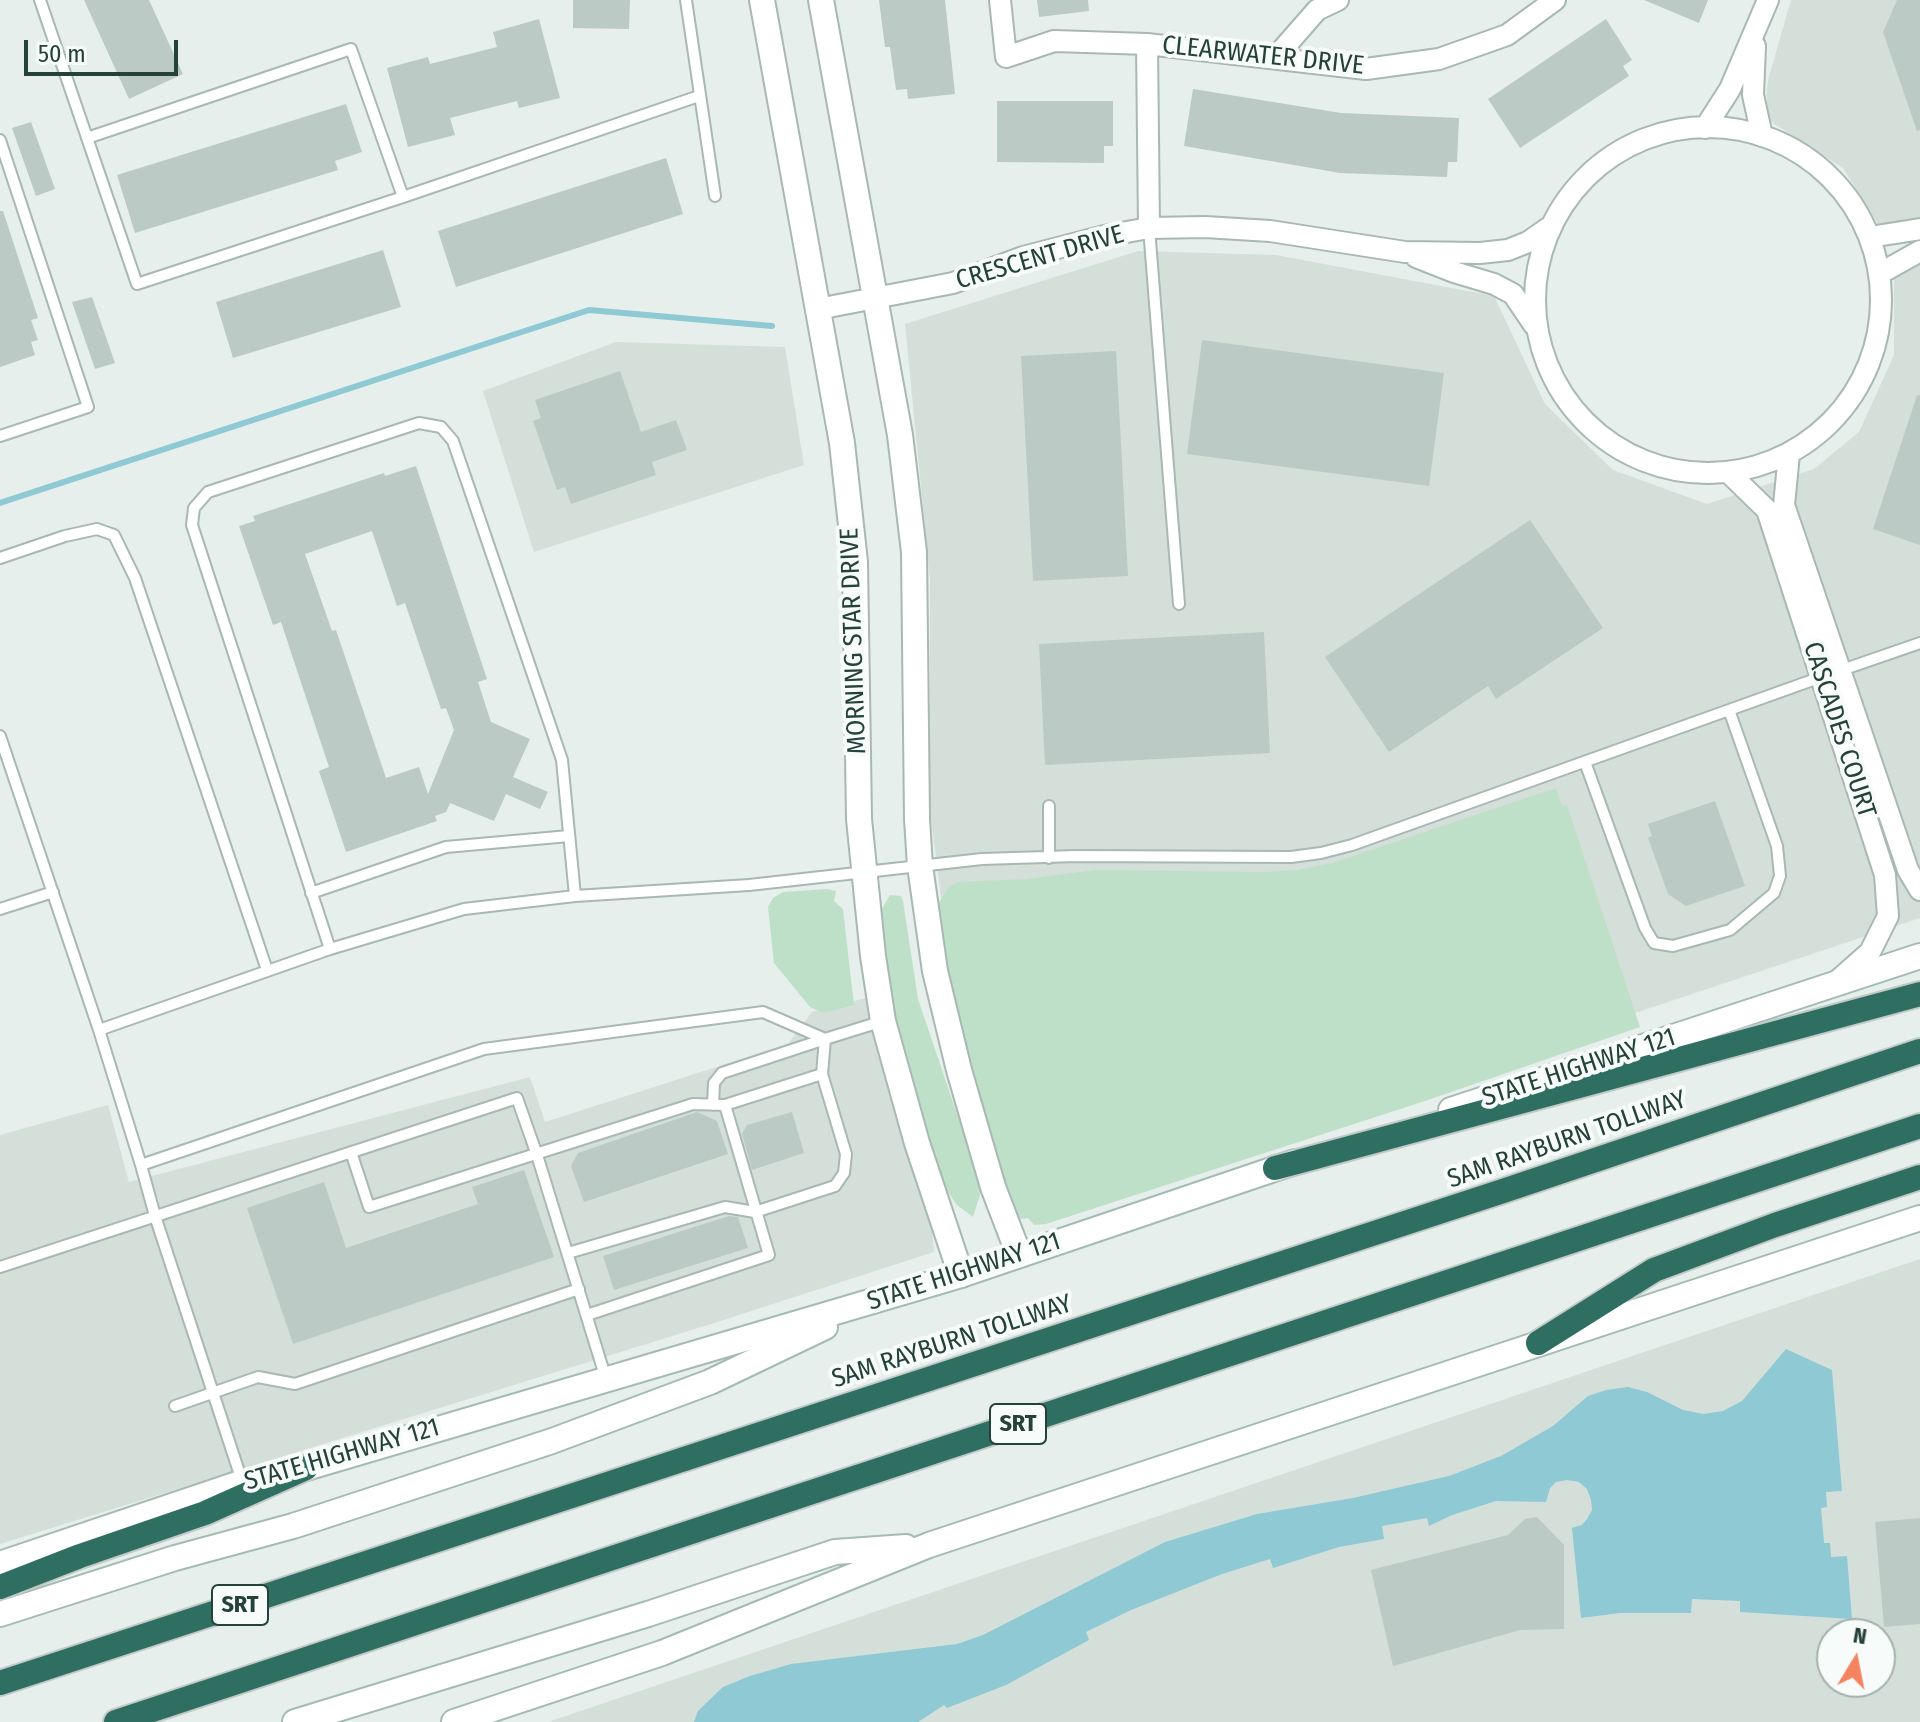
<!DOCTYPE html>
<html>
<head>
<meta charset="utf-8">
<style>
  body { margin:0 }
  #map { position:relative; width:1920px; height:1722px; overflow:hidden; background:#e6efeb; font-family:"Fira Sans Condensed",sans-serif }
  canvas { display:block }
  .north { position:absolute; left:1816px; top:1618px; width:80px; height:80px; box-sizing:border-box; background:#f7fbf9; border:2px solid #a3b1ad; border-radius:50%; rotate:10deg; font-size:22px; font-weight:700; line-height:32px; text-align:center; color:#24423a }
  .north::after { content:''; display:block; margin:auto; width:28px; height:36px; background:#f4845f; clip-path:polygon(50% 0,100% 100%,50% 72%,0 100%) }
  .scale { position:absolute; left:24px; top:40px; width:154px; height:36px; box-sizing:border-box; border:4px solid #24423a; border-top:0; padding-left:10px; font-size:24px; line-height:28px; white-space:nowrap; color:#24423a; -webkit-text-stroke:6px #f7fbf9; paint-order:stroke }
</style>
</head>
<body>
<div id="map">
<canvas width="1920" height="1722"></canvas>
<div class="north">N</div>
<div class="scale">50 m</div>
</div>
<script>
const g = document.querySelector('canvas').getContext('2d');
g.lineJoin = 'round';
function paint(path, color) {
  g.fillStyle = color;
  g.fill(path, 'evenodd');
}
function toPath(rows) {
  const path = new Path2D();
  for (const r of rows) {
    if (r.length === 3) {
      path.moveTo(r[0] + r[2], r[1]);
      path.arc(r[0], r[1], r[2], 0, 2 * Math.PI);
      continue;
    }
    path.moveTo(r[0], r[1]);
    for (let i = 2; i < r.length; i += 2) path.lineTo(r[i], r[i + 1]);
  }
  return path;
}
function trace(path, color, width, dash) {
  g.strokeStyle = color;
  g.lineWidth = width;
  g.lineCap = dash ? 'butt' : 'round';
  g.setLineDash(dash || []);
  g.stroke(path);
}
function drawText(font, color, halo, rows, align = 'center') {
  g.font = font + ' "Fira Sans Condensed",sans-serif';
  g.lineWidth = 8;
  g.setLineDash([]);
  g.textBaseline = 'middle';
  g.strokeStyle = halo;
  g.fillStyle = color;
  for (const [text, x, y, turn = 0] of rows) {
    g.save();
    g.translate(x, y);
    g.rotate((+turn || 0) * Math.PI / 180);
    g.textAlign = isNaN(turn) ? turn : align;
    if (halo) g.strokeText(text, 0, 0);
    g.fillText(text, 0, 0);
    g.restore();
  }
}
paint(toPath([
  [1791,0,1920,0,1920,222,1883,232,1843,168,1765,118,1768,80],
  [1138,251,1276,255,1494,296,1545,404,1613,470,1707,504,1814,469,1859,432,1894,355,1894,265,1920,259,1920,918,1029,1215,950,966,930,811,930,578,905,324],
  [616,342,785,347,804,465,534,552,483,391],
  [866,998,932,1230,934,1252,711,1324,0,1544,0,1135,108,1105,129,1182,530,1077,545,1122,788,1044,812,1012],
  [1920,1259,1920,1722,548,1722],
  [1832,1634,1880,1634,1880,1682,1832,1682]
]), '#d4dfda');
paint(toPath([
  [1556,788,1562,806,1567,805,1640,1027,1428,1100,1046,1224,1034,1225,1028,1218,1021,1219,1014,1209,972,1081,946,970,938,904,949,887,958,882,1025,879,1096,870,1264,872,1297,870,1332,863],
  [827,889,836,891,834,901,843,909,854,1005,823,1013,810,1007,774,963,768,907,773,898,783,892],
  [890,895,901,896,903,901,918,999,978,1176,980,1195,973,1217,957,1205,946,1189,924,1126,894,1009,879,926,880,912]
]), '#bfe0c8');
paint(toPath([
  [1786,1349,1832,1370,1842,1491,1826,1492,1827,1507,1821,1508,1824,1543,1830,1543,1831,1557,1847,1556,1852,1619,1740,1612,1740,1601,1692,1599,1691,1613,1620,1613,1581,1618,1572,1528,1582,1525,1587,1519,1592,1510,1591,1500,1587,1489,1579,1482,1567,1480,1556,1482,1550,1488,1546,1502,1496,1501,1452,1515,1429,1526,1427,1518,1382,1526,1384,1539,1339,1547,1273,1568,1270,1559,1222,1574,1131,1610,1086,1632,1089,1640,1006,1685,947,1708,944,1705,918,1722,694,1722,698,1711,723,1687,750,1676,791,1664,957,1644,983,1635,1165,1542,1257,1514,1353,1498,1449,1476,1501,1456,1553,1426,1588,1396,1606,1390,1628,1387,1647,1392,1683,1410,1704,1414,1723,1411,1742,1401]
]), '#8ec9d4');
trace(toPath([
  [0,503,589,310,772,326]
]), '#8ec9d4', 6);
paint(toPath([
  [84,0,149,0,183,74,129,99],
  [573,0,630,0,629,29,573,28],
  [879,0,945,0,955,94,908,99,907,89,896,90,890,47,885,47],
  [1037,0,1088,0,1089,11,1039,17],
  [1644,0,1708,0,1699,23],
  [1897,0,1920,0,1920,130,1917,131,1883,32],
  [539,19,560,98,519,108,517,101,450,118,455,135,408,147,387,68,428,57,430,64,497,47,493,32],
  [1606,19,1632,60,1623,66,1629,76,1520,148,1488,99],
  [1193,89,1341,113,1459,118,1457,162,1448,162,1447,177,1340,173,1184,146],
  [997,101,1113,101,1113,146,1104,146,1104,163,997,162],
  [346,104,362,152,335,161,338,170,135,233,117,175],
  [31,122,55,189,36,196,12,128],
  [666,158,683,214,456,287,438,231],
  [0,211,3,211,38,318,31,320,38,340,31,342,35,355,0,367],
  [383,250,401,307,233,358,216,302],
  [92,297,115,363,95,369,72,302],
  [1202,340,1444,373,1429,486,1187,454],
  [1116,351,1128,576,1033,581,1021,356],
  [620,371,641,432,676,420,687,450,652,462,656,475,571,504,565,487,557,490,533,421,541,418,535,400],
  [1917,395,1920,395,1920,545,1873,529],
  [416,466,487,679,478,682,491,722,530,739,513,777,548,792,540,809,506,794,494,821,450,803,446,812,435,816,437,821,346,852,319,771,329,767,281,622,273,625,239,526,255,521,253,516,384,473,385,476],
  [372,531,397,606,405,603,441,709,446,708,454,730,428,794,419,767,386,778,336,630,332,631,305,554],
  [1530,520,1603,628,1496,699,1488,686,1389,752,1325,657],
  [1264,632,1270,753,1045,765,1039,644],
  [1715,801,1745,886,1686,906,1668,894,1648,838,1652,836,1648,824],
  [697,1112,717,1121,728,1154,584,1202,571,1166,578,1153],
  [792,1112,804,1153,752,1170,742,1134,747,1125],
  [524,1170,554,1257,293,1344,247,1208,324,1182,346,1248,478,1204,472,1187],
  [729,1216,738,1217,748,1248,614,1290,603,1256],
  [1537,1517,1564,1545,1564,1629,1520,1630,1393,1666,1371,1570,1508,1535,1525,1519],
  [1920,1518,1920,1624,1884,1627,1875,1522]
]), '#bbcac4');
const service = toPath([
  [40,0,137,284,403,197,699,96],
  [686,0,715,196],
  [87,138,351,49,403,197],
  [0,140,88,407,0,436],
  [1149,228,1179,604],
  [0,558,65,536,97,529,114,535,135,578,267,970],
  [1839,671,1920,643],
  [0,736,99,1030,330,949,464,909,575,896,749,885,982,859,1076,856,1291,857,1321,853,1352,845,1824,676],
  [1585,762,1645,928,1654,943,1673,946,1730,930,1774,893,1780,876,1777,846,1729,710],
  [1049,858,1049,806],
  [311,893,446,847,569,836],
  [0,909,53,892],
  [330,949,192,525,194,508,208,492,419,423,441,427,453,441,562,760,575,896],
  [99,1030,141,1165,484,1049,763,1012,825,1039],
  [713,1105,714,1083,722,1073,825,1039],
  [351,1152,369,1207,693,1104,725,1105,822,1074],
  [141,1165,155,1216,242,1481],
  [568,1253,725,1207,755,1212,835,1186,844,1173,846,1154,822,1074,825,1039,883,1021],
  [0,1267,517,1098,537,1155,606,1379],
  [587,1315,769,1255,725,1105],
  [175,1406,258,1377,295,1384,579,1289]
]);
const minor = toPath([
  [1000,0,1006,57,1054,41,1147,44,1366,69,1439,59,1507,35,1555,0],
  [1147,44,1149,228],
  [1755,46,1753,95,1762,136],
  [1275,58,1317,10,1338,0],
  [1708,300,173],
  [1705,128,1730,89,1768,0],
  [1870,237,1920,229],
  [1416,257,1454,272,1494,284,1513,294,1534,325],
  [1879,274,1920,251],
  [818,309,953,283,1023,257,1104,236,1149,228,1205,227,1270,231,1405,252,1480,253,1508,250,1528,242,1548,228],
  [1789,454,1784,505,1908,870,1920,890],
  [1729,473,1767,510,1885,875,1888,916,1870,952,1836,982]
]);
const tertiary = toPath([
  [762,0,842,443,855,562,859,819,873,956,883,1021,917,1143,961,1275],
  [821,0,900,435,914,552,917,819,920,866,935,971,959,1070,993,1187,1019,1255]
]);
const secondary = toPath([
  [1451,1110,1920,956],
  [0,1564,243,1482,306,1468,961,1275,1295,1162],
  [0,1614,175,1558,293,1526,552,1441,710,1382,825,1327],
  [295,1722,648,1614,835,1552,906,1547],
  [454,1722,662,1653,929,1545,1920,1218]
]);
const motorway = toPath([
  [1275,1168,1920,994],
  [1538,1343,1654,1270,1775,1225,1920,1177],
  [0,1587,80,1556,205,1513,306,1468],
  [0,1683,1503,1191,1920,1051],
  [116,1722,1920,1126]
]);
trace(service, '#a8b8b2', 14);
trace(minor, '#a8b8b2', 24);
trace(tertiary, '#a8b8b2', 28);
trace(secondary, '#a4bbb3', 28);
trace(motorway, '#c2cac8', 28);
trace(service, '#fff', 10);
trace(minor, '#fff', 20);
trace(tertiary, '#fff', 24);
trace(secondary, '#fff', 24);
trace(motorway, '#2f6f62', 24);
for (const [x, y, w] of [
  [1018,1424,56],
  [240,1605,56]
]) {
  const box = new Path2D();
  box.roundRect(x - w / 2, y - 20, w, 40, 6);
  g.fillStyle = '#f7fbf9';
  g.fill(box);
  trace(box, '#24423a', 2);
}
drawText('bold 24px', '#24423a', null, [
  ["SRT",1018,1424],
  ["SRT",240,1605]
]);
drawText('26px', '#24423a', '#f7fbf9', [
  ["CLEARWATER DRIVE",1263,56,6],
  ["CRESCENT DRIVE",1040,258,-16],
  ["MORNING STAR DRIVE",854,641,-92],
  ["CASCADES COURT",1839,730,72],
  ["STATE HIGHWAY 121",1579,1068,-18],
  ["SAM RAYBURN TOLLWAY",1567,1140,-19],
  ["STATE HIGHWAY 121",964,1272,-18],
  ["SAM RAYBURN TOLLWAY",952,1342,-18],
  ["STATE HIGHWAY 121",342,1455,-16]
]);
</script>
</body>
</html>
